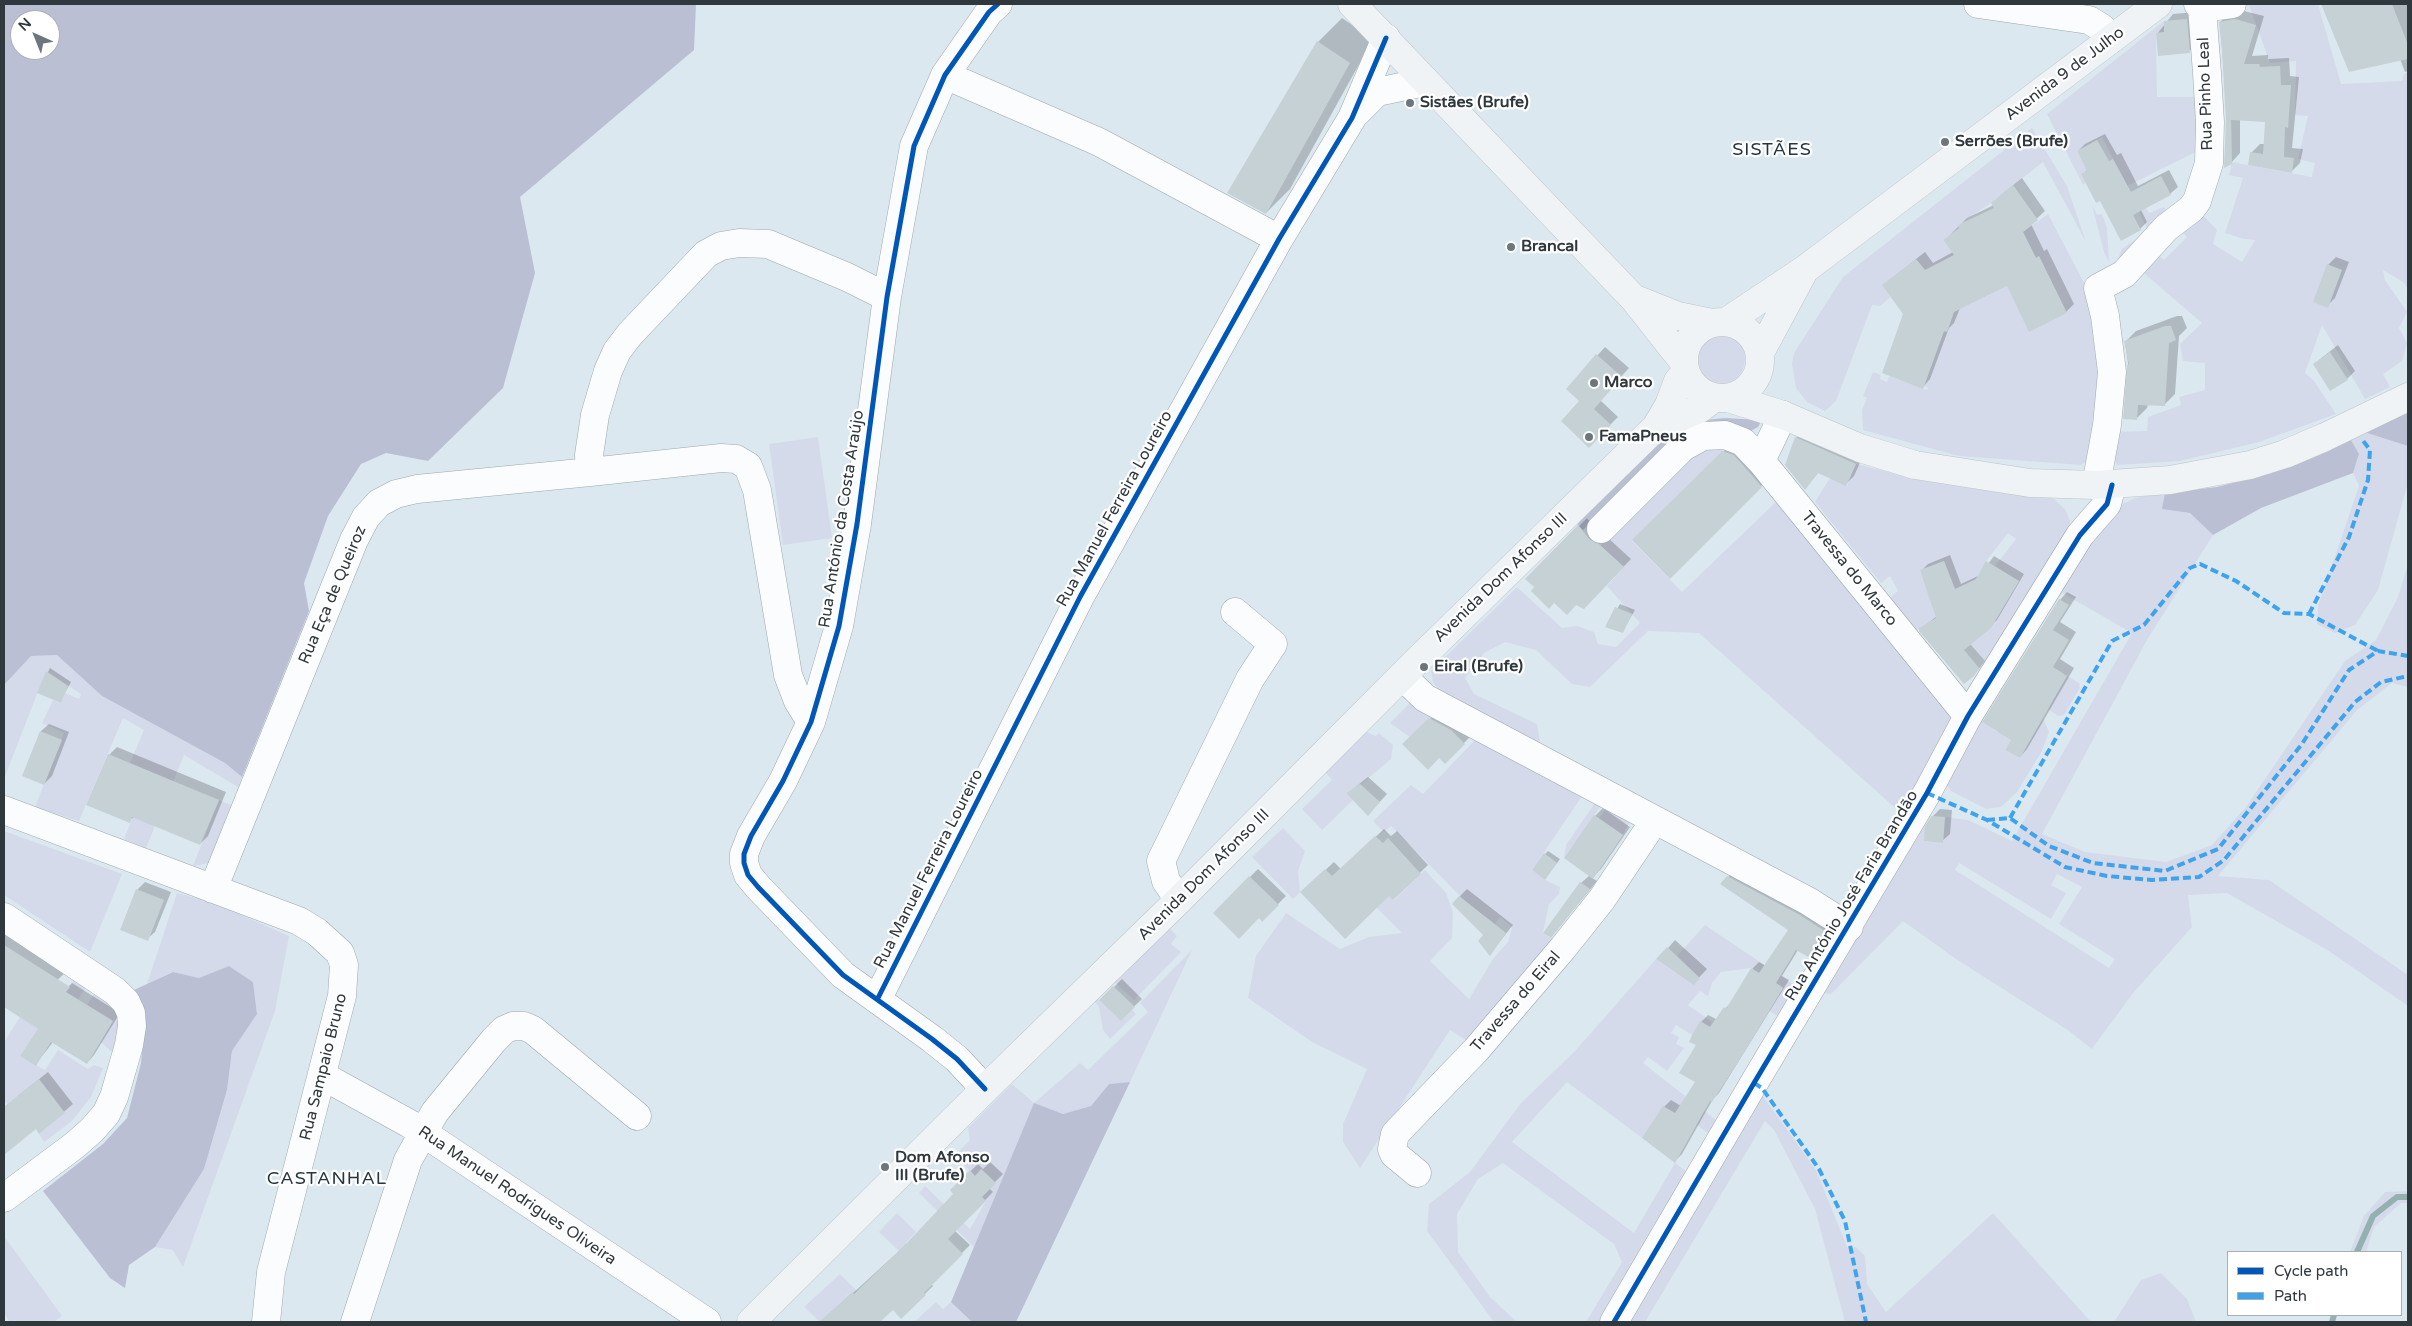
<!DOCTYPE html>
<html>
<head>
<meta charset="utf-8">
<style>
  body { margin:0 }
  #map { position:relative; width:2412px; height:1326px; overflow:hidden; background:#dce8f0; font-family:"Varela Round",sans-serif }
  canvas { display:block }
  .frame { position:absolute; inset:0; border:5px solid #2f383d; pointer-events:none }
  .legend { position:absolute; left:2227px; top:1251px; width:175px; height:65px; box-sizing:border-box; background:#fff; border:1px solid #acafb1; margin:0; padding:6px 9px; list-style:none; font-size:15px; color:#2f383d }
  .legend li { display:flex; align-items:center; gap:10px; height:25px }
  .legend b { width:25px; border:1px solid #acafb1 }
  .north { position:absolute; left:10px; top:10px; width:50px; height:50px; box-sizing:border-box; background:#fff; border:1px solid #acafb1; border-radius:50%; rotate:316deg; font-size:14px; font-weight:700; line-height:20px; text-align:center; color:#2f383d }
  .north::after { content:''; display:block; margin:auto; width:18px; height:22px; background:#6c767c; clip-path:polygon(50% 0,100% 100%,50% 72%,0 100%) }
</style>
</head>
<body>
<div id="map">
<canvas width="2412" height="1326"></canvas>
<div class="frame"></div>
<ul class="legend">
<li><b style="height:6px;background:#0057b8"></b>Cycle path</li>
<li><b style="height:6px;background:#3ea3ec"></b>Path</li>
</ul>
<div class="north">N</div>
</div>
<script>
const g = document.querySelector('canvas').getContext('2d');
g.lineJoin = 'round';
function paint(path, color) {
  g.fillStyle = color;
  g.fill(path, 'evenodd');
}
function toPath(rows) {
  const path = new Path2D();
  for (const r of rows) {
    if (r.length === 3) {
      path.moveTo(r[0] + r[2], r[1]);
      path.arc(r[0], r[1], r[2], 0, 2 * Math.PI);
      continue;
    }
    path.moveTo(r[0], r[1]);
    for (let i = 2; i < r.length; i += 2) path.lineTo(r[i], r[i + 1]);
  }
  return path;
}
function trace(path, color, width, dash) {
  g.strokeStyle = color;
  g.lineWidth = width;
  g.lineCap = dash ? 'butt' : 'round';
  g.setLineDash(dash || []);
  g.stroke(path);
}
function drawText(font, color, halo, rows, align = 'center') {
  g.font = font + ' "Varela Round",sans-serif';
  g.lineWidth = 4.5;
  g.setLineDash([]);
  g.textBaseline = 'middle';
  g.strokeStyle = halo;
  g.fillStyle = color;
  for (const [text, x, y, turn = 0] of rows) {
    g.save();
    g.translate(x, y);
    g.rotate((+turn || 0) * Math.PI / 180);
    g.textAlign = isNaN(turn) ? turn : align;
    if (halo) g.strokeText(text, 0, 0);
    g.fillText(text, 0, 0);
    g.restore();
  }
}
paint(toPath([
  [2254,4,2318,4,2341,84,2402,81,2404,74,2408,72,2408,289,2403,282,2383,270,2385,280,2407,312,2399,328,2407,343,2402,361,2383,374,2390,387,2365,399,2322,325,2305,373,2314,381,2336,414,2259,442,2180,461,2118,465,2110,456,2112,432,2147,431,2148,417,2181,405,2179,397,2205,390,2205,363,2183,361,2180,344,2202,323,2138,268,2153,250,2164,260,2187,237,2177,226,2200,212,2217,230,2213,244,2242,262,2255,240,2244,239,2225,233,2243,178,2229,175,2232,162,2312,177,2315,163,2298,159,2308,116,2295,115,2296,61,2270,63,2249,5],
  [2164,21,2164,32,2156,33,2157,97,2201,97,2206,147,2127,186,2102,137,2077,151,2087,171,2081,174,2086,183,2083,185,2047,114],
  [2032,128,2067,186,2086,242,2043,162,1991,203,1958,225,1959,228,1943,240,1954,255,1925,270,1916,259,1883,285,1891,297,1880,306,1872,305,1836,401,1825,411,1807,402,1796,388,1792,364,1794,353,1843,277],
  [2092,205,2097,215,2102,214,2107,228,2109,262,2104,252],
  [2164,207,2171,219,2115,266,2122,249,2148,231,2138,210,2146,208,2149,213],
  [2048,214,2094,302,2104,381,2092,457,2081,465,1959,456,1863,430,1862,410,1867,398,1863,396,1873,372,1881,375,1880,379,1887,382,1889,376,1927,390,1928,388,1924,386,1944,331,1947,332,1954,312,2007,286,2029,331,2067,313,2039,256,2036,258,2023,232],
  [1719,359,26],
  [2364,432,2408,446,2408,483,2378,590,2355,625,2335,633,2317,624,2318,606,2359,486,2353,473,2359,454,2351,440],
  [818,437,832,538,783,545,769,444],
  [1730,443,1632,541,1682,592,1779,499,1957,722,1902,814,1699,633,1648,631,1590,687,1572,684,1536,650,1505,642,1484,653,1465,678,1474,694,1537,724,1541,747,1441,694,1433,682,1431,671,1517,587,1562,628,1577,626,1594,632,1598,644,1616,647,1640,623,1607,586,1624,567,1600,546,1703,444],
  [1856,464,1909,477,2039,495,2054,499,2065,509,2070,521,2070,533,1990,667,1962,636,2000,612,2019,581,1995,566,2016,539,2008,533,1987,560,1971,587,1955,589,1944,561,1920,570,1931,598,1936,621,1917,630,1934,659,1890,598,1898,591,1890,576,1881,583,1815,502,1830,478,1847,486],
  [2165,493,2163,509,2190,513,2213,535,2147,640,2042,834,2085,852,2166,862,2212,845,2246,807,2345,661,2376,640,2398,597,2408,564,2408,687,2392,683,2357,710,2218,876,2269,880,2408,975,2408,1006,2329,951,2227,893,2188,895,2192,927,2133,993,2092,1049,2069,1031,1956,959,1903,921,1831,994,1819,993,1926,816,1925,841,1943,843,1945,817,1968,820,2012,841,2132,633,2057,590,2114,508,2135,498],
  [1959,863,2051,919,2066,893,2051,885,2057,874,2082,887,2059,924,2115,959,2109,968,1955,870],
  [57,655,102,696,225,763,242,777,238,787,184,755,146,848,124,839,151,772,130,763,144,730,123,718,79,821,35,807,64,733,42,723,53,700,61,703,65,693,79,699,81,694,46,671,4,779,4,685,31,656],
  [2067,676,2079,683,2080,688,2064,715,2058,716,2048,709],
  [1413,700,1435,713,1410,737,1390,723],
  [2028,710,2005,750,2020,758,2043,718,2049,732,2042,751,2017,792,2001,807,1986,809,1951,791,1944,782,1980,720,1997,732],
  [1366,732,1376,736,1379,733,1393,745,1391,759,1365,781,1346,793,1353,800,1322,830,1302,809,1332,780,1325,772],
  [1479,736,1584,793,1532,870,1545,880,1560,887,1559,894,1549,904,1543,933,1557,943,1469,1042,1450,1030,1360,1168,1343,1142,1343,1124,1367,1069,1312,1042,1248,998,1256,956,1286,913,1340,949,1369,937,1402,933,1371,902,1383,890,1394,900,1425,870,1446,893,1453,912,1452,938,1430,961,1469,999,1493,959,1508,942,1512,927,1500,917,1495,924,1467,903,1391,826,1384,832,1373,821,1411,785,1423,794],
  [219,800,231,805,209,863,193,866],
  [1597,800,1603,803,1564,858,1566,845],
  [1609,805,1632,817,1623,835,1599,818],
  [1283,828,1305,851,1298,871,1300,892,1293,899,1252,857],
  [4,831,122,874,90,952,4,895],
  [177,893,214,903,289,936,275,1011,183,1267,173,1250,155,1247,204,1169,227,1090,232,1051,257,1014,253,982,229,966,199,978,172,972,147,984],
  [1705,925,1800,989,1783,1019,1769,1011,1783,987,1751,968,1721,972,1712,983,1708,996,1700,991,1688,1005,1712,1022,1710,1027,1700,1021,1692,1035,1676,1025,1671,1033,1679,1037,1676,1044,1684,1048,1667,1071,1648,1057,1643,1063,1721,1124,1713,1137,1697,1125,1642,1138,1567,1082,1512,1142,1634,1233,1675,1163,1691,1175,1604,1322,1586,1322,1622,1262,1614,1244,1503,1163,1478,1179,1457,1214,1458,1252,1490,1297,1517,1322,1494,1322,1427,1231,1429,1204,1470,1172,1521,1103,1575,1051,1656,959,1676,973,1684,963,1677,956],
  [1168,927,1177,936,1171,944,1181,952,1134,1000,1113,981],
  [1192,950,1130,1082,1109,1084,1091,1106,1063,1114,1034,1104,974,1247,919,1193,925,1186,970,1229,986,1201,982,1197,995,1183,982,1169,975,1176,955,1155,970,1140,968,1128,1012,1084,1034,1103,1080,1063,1088,1070,1148,1012,1140,1003],
  [74,980,86,987,45,1052,29,1043,20,1056,45,1070,58,1050,88,1069,94,1065,103,1068,91,1097,72,1121,44,1142,39,1134,65,1113,43,1084,34,1084,7,1104,4,1099,4,1042,20,1017,41,1031],
  [97,989,117,1006,122,1022,113,1053,101,1042,113,1021,87,1005],
  [1097,998,1121,1021,1132,1010,1136,1014,1110,1039,1103,1030,1099,1007,1094,1001],
  [1760,1092,1816,1170,1848,1249,1856,1247,1865,1256,1867,1284,1886,1312,1993,1213,2091,1322,1845,1322,1815,1209,1774,1130,1765,1121,1645,1322,1627,1322],
  [2408,1191,2408,1203,2401,1203,2374,1227,2366,1252,2350,1252,2364,1216,2385,1192],
  [897,1213,916,1232,906,1243,940,1277,933,1284,879,1232],
  [4,1236,62,1316,54,1322,10,1322,4,1313],
  [2161,1273,2187,1299,2196,1322,2114,1322,2141,1280],
  [840,1274,869,1303,865,1306,851,1292,820,1322,804,1307],
  [936,1302,943,1309,951,1302,972,1322,914,1322]
]), '#d4dae9');
paint(toPath([
  [4,4,696,4,694,50,520,197,535,273,503,388,428,461,386,453,361,464,328,516,304,583,309,611,242,777,225,763,102,696,57,655,31,656,4,685],
  [20,20,50,20,50,50,20,50],
  [2408,412,2408,446,2364,432],
  [1724,418,1762,420,1758,427,1749,432,1651,463,1583,530,1577,524,1652,449,1677,429,1697,421],
  [2351,440,2359,454,2353,473,2261,508,2213,535,2190,513,2162,509,2165,493,2217,487,2272,473],
  [229,966,253,982,257,1014,232,1051,227,1090,204,1169,155,1247,129,1265,125,1288,110,1278,43,1191,103,1144,127,1118,141,1063,145,1023,134,990,173,972,199,978],
  [1130,1082,1016,1322,972,1322,951,1302,1034,1103,1063,1114,1091,1106,1109,1084]
]), '#babfd3');
paint(toPath([
  [2323,4,2408,4,2408,71,2405,72,2400,59,2350,70],
  [2244,11,2264,16,2252,56,2268,55,2268,59,2289,58,2290,76,2299,77,2292,148,2303,149,2300,163,2291,172,2251,153,2260,144,2265,144,2267,121,2240,119,2240,153,2231,163,2220,22,2229,13],
  [2195,12,2197,44,2189,51,2157,34,2173,14],
  [1342,18,1373,39,1290,189,1266,213,1229,192,1318,42],
  [2105,134,2117,155,2121,153,2138,186,2169,170,2178,187,2170,194,2141,210,2147,222,2140,229,2101,199,2083,174,2088,169,2078,151,2085,144],
  [2022,178,2045,211,2031,224,2044,251,2047,249,2074,304,2066,312,2008,284,1960,308,1954,323,1949,328,1930,379,1923,387,1905,313,1892,278,1925,252,1933,263,1953,252,1945,240,1967,218,1994,205,1993,203,2001,195],
  [2336,257,2349,262,2335,298,2327,306,2328,265],
  [2177,316,2182,316,2187,328,2179,336,2175,394,2164,405,2148,404,2147,408,2136,419,2125,342,2136,331],
  [2338,345,2355,371,2347,379,2314,364],
  [1605,347,1629,368,1600,400,1618,417,1589,446,1581,401,1567,389],
  [1804,430,1863,456,1854,476,1846,484,1819,472,1805,488,1796,438],
  [1731,444,1769,478,1670,577,1634,540],
  [1587,518,1598,533,1607,537,1631,559,1584,607,1576,604,1554,601,1527,579],
  [1950,555,1961,584,1980,575,1994,556,2024,574,1997,620,1970,644,1985,661,1974,675,1921,629,1937,616,1922,570,1928,564],
  [2067,592,2076,597,2060,622,2076,632,2060,659,2074,668,2027,749,2020,757,2012,740,2060,600],
  [1620,604,1635,610,1622,632,1607,626],
  [50,668,71,682,60,702,38,692],
  [1438,711,1472,735,1445,762,1439,756,1404,744],
  [49,724,69,732,52,776,44,784,41,731],
  [117,747,226,792,208,836,200,844,134,817,129,821,109,755],
  [1368,777,1387,794,1376,806,1348,793],
  [1603,808,1630,827,1601,869,1592,878,1597,881,1551,937,1581,883,1590,875,1595,816],
  [1940,809,1952,810,1950,834,1942,841,1932,817],
  [1384,829,1391,836,1397,831,1428,865,1393,899,1389,894,1302,892,1334,862,1341,869],
  [1548,851,1560,859,1548,875,1545,854],
  [1258,869,1286,896,1262,920,1259,917,1214,913],
  [1735,869,1832,924,1817,950,1810,957,1798,950,1782,976,1789,980,1719,1093,1713,1099,1682,1154,1675,1161,1664,1107,1671,1100,1681,1106,1696,1081,1698,1045,1701,1022,1708,1015,1716,1019,1732,1001,1752,969,1759,962,1766,966,1790,930,1728,877],
  [145,882,171,892,155,932,147,939,137,890],
  [1467,889,1513,925,1490,954,1485,935,1459,897],
  [4,932,66,972,19,1016,4,1006],
  [1675,940,1707,969,1693,984,1668,948],
  [1122,979,1142,999,1121,1019,1101,1000],
  [72,983,120,1013,94,1055,87,1063,53,1042,36,1064,64,991],
  [48,1072,73,1104,40,1132,36,1128,4,1153,4,1107],
  [990,1162,1003,1174,989,1188,993,1192,955,1231,970,1245,931,1284,933,1286,901,1317,893,1308,878,1322,834,1322,828,1316,911,1240,955,1194,951,1190,978,1164,983,1169]
]), '#0003');
trace(toPath([
  [2357,1252,2373,1216,2397,1197,2408,1197],
  [2332,1322,2334,1315]
]), '#92b1b0', 6);
paint(toPath([
  [2321,4,2392,4,2408,45,2408,59,2349,72],
  [2187,19,2190,53,2158,56,2156,33,2164,32,2164,21],
  [2235,19,2256,25,2244,64,2259,64,2260,67,2280,66,2281,85,2291,85,2288,128,2285,127,2284,157,2294,158,2292,173,2248,165,2250,152,2263,154,2265,122,2231,120,2232,164,2224,168,2226,121,2222,50,2219,22],
  [1317,41,1350,63,1266,214,1227,193],
  [2097,140,2109,161,2113,159,2131,192,2161,176,2171,195,2133,215,2141,230,2121,241,2100,201,2096,203,2081,174,2087,171,2077,151],
  [2013,185,2038,220,2023,232,2036,258,2039,256,2067,313,2029,332,2007,286,1954,312,1947,332,1944,331,1923,389,1882,373,1903,314,1882,285,1916,259,1925,270,1954,255,1943,240,1959,228,1958,225,1994,208,1991,203],
  [2327,264,2342,270,2328,308,2313,302],
  [2165,326,2171,326,2176,340,2169,343,2165,406,2138,405,2137,420,2123,419,2127,365,2129,365,2124,341],
  [2330,352,2348,380,2330,391,2313,364],
  [1596,354,1622,377,1594,409,1611,425,1589,448,1561,421,1579,401,1566,389],
  [1795,437,1856,464,1846,486,1818,473,1805,490,1785,465],
  [1722,451,1734,455,1762,487,1670,579,1632,540],
  [1578,525,1590,540,1599,544,1624,567,1584,609,1576,605,1567,615,1554,603,1549,609,1531,591,1534,587,1525,579],
  [1944,561,1955,589,1976,579,1986,561,2019,581,1991,628,1964,650,1979,668,1974,676,1964,684,1919,631,1919,628,1936,618,1920,570],
  [2059,599,2069,605,2053,630,2069,640,2053,667,2067,676,2020,758,2005,750,2011,740,1982,722],
  [1615,607,1632,614,1623,633,1605,627],
  [46,671,68,686,61,703,37,693],
  [1429,718,1451,730,1465,744,1445,764,1439,758,1428,770,1402,744],
  [40,731,62,740,44,785,22,776],
  [108,754,219,800,200,845,132,817,130,823,86,805],
  [1360,784,1380,802,1368,816,1346,793],
  [1594,815,1623,835,1593,879,1564,858],
  [1931,816,1945,817,1943,843,1924,841,1925,826],
  [1375,836,1383,843,1388,838,1421,874,1393,900,1389,896,1345,939,1300,892,1325,869,1332,876],
  [1544,853,1557,863,1545,880,1532,870],
  [1249,876,1279,905,1262,922,1259,918,1239,939,1213,913],
  [1727,876,1800,915,1826,932,1810,958,1796,950,1776,983,1783,988,1740,1059,1712,1102,1710,1101,1675,1163,1642,1138,1663,1106,1675,1113,1695,1082,1679,1073,1696,1045,1689,1042,1693,1033,1700,1021,1710,1027,1724,1007,1726,1009,1751,968,1759,973,1788,930,1720,884],
  [1580,882,1590,889,1551,938,1543,933],
  [136,889,164,900,148,941,120,930],
  [1459,896,1506,933,1490,956,1478,941,1483,935,1452,904],
  [4,945,70,987,66,992,113,1021,87,1064,51,1042,36,1066,20,1056,38,1029,4,1007],
  [1667,947,1700,978,1694,985,1656,959],
  [1113,986,1135,1007,1121,1021,1099,1000],
  [39,1079,65,1113,39,1134,36,1129,4,1155,4,1107],
  [981,1169,996,1183,982,1197,986,1201,948,1239,963,1254,924,1293,926,1295,901,1319,893,1310,880,1322,819,1322,852,1292,854,1294,906,1244,953,1194,950,1190,970,1170,975,1176]
]), '#c6d1d6');
const minor = toPath([
  [1978,4,2089,20,2102,28,2111,39],
  [2202,8,2232,4],
  [945,75,1099,142,1279,239],
  [1356,113,1377,92,1425,82],
  [1761,461,1783,415],
  [2096,485,2107,425,2112,372,2105,316,2098,288,2124,274,2166,228,2191,209,2197,201,2209,163,2210,122,2207,73,2202,8,2198,4],
  [1601,529,1683,447,1703,436,1725,435,1743,442,1761,461,1968,716],
  [1402,676,1425,698,1808,901,1849,927],
  [811,722,798,701,788,675,757,490,748,466,736,459,721,458,590,472,589,455,595,415,608,371,617,351,630,334,706,254,721,246,739,243,768,244,847,277,887,297],
  [4,810,299,921,317,932,340,953,344,965,342,996,271,1272,266,1322],
  [213,889,354,540,366,517,379,503,396,494,417,489,590,472],
  [1179,900,1166,881,1161,861,1250,679,1273,644,1235,612],
  [4,917,115,991,126,1002,131,1013,132,1026,129,1045,114,1097,106,1114,92,1130,75,1145,4,1198],
  [878,998,1080,597,1279,239,1352,118,1386,38],
  [323,1076,410,1124,707,1322],
  [985,1089,957,1059,932,1039,843,975,758,887,748,875,744,863,744,854,751,836,783,781,811,722,839,626,857,524,887,297,914,146,945,75,989,12,998,4],
  [1417,1173,1394,1154,1392,1149,1395,1134,1476,1050,1563,948,1602,899,1655,820],
  [355,1322,408,1160,435,1112,494,1040,504,1030,513,1026,524,1026,533,1030,637,1116],
  [1614,1322,1754,1083,1927,793,1968,716,2080,535,2107,504,2112,485]
]);
const major = toPath([
  [1352,4,1634,299,1683,361],
  [1635,299,1678,316,1712,323],
  [1722,360,38],
  [1726,322,1804,270,2158,4],
  [1760,353,1804,271],
  [1728,398,1783,415,1860,448,1915,465,2030,483,2096,485,2170,480,2250,465,2285,454,2325,437,2408,397],
  [1656,427,1701,408,1714,398],
  [751,1322,985,1089,1179,900,1415,663,1656,427,1669,405,1678,381,1685,373]
]);
trace(minor, '#9ea8ad', 29);
trace(major, '#bdc4c7', 29);
trace(minor, '#fafcfd', 28);
trace(major, '#f0f3f5', 28);
trace(toPath([
  [2309,614,2349,537,2368,480,2370,450,2361,438],
  [1927,793,1987,820,2065,867,2107,876,2152,880,2199,877,2224,860,2355,702,2381,682,2408,676],
  [2010,818,2112,641,2144,625,2190,568,2200,564,2236,581,2284,613,2309,614,2378,651],
  [1987,820,2010,818,2049,846,2093,863,2165,871,2218,849,2302,744,2349,670,2378,651,2408,656],
  [1754,1083,1762,1088,1819,1169,1845,1221,1866,1322]
]), '#3ea3ec', 4, [8, 4]);
trace(toPath([
  [878,998,1080,597,1279,239,1352,118,1386,38],
  [985,1089,957,1059,932,1039,843,975,758,887,748,875,744,863,744,854,751,836,783,781,811,722,839,626,857,524,887,297,914,146,945,75,989,12,998,4],
  [1614,1322,1754,1083,1927,793,1968,716,2080,535,2107,504,2112,485]
]), '#0057b8', 5);
for (const [x, y, r, color] of [
  [1410,103,5,"#6c767c"],
  [1945,142,5,"#6c767c"],
  [1511,247,5,"#6c767c"],
  [1594,383,5,"#6c767c"],
  [1589,437,5,"#6c767c"],
  [1424,667,5,"#6c767c"],
  [885,1167,5,"#6c767c"]
]) {
  const dot = new Path2D();
  dot.arc(x, y, r, 0, 2 * Math.PI);
  g.fillStyle = color;
  g.fill(dot);
  trace(dot, '#fff', 2);
}
drawText('16px', '#2f383d', '#fff', [
  ["Avenida 9 de Julho",2065,74,-37],
  ["Rua Pinho Leal",2206,94,-92],
  ["Rua Manuel Ferreira Loureiro",1115,509,-61],
  ["Rua António da Costa Araújo",842,519,-81],
  ["Travessa do Marco",1849,569,51],
  ["Avenida Dom Afonso III",1501,578,-44],
  ["Rua Eça de Queiroz",333,595,-67],
  ["Rua Manuel Ferreira Loureiro",929,869,-63],
  ["Avenida Dom Afonso III",1204,875,-45],
  ["Rua António José Faria Brandão",1852,896,-59],
  ["Travessa do Eiral",1516,1002,-49],
  ["Rua Sampaio Bruno",324,1067,-76],
  ["Rua Manuel Rodrigues Oliveira",517,1196,34]
]);
drawText('bold 16px', '#2f383d', '#fff', [
  ["Sistães (Brufe)",1420,103],
  ["Serrões (Brufe)",1955,142],
  ["Brancal",1521,247],
  ["Marco",1604,383],
  ["FamaPneus",1599,437],
  ["Eiral (Brufe)",1434,667],
  ["Dom Afonso",895,1158],
  ["III (Brufe)",895,1176]
], 'left');
g.letterSpacing = '1px';
drawText('18px', '#24353f', '#fff', [
  ["SISTÃES",1772,150],
  ["CASTANHAL",327,1179]
]);
g.letterSpacing = '0px';
</script>
</body>
</html>
